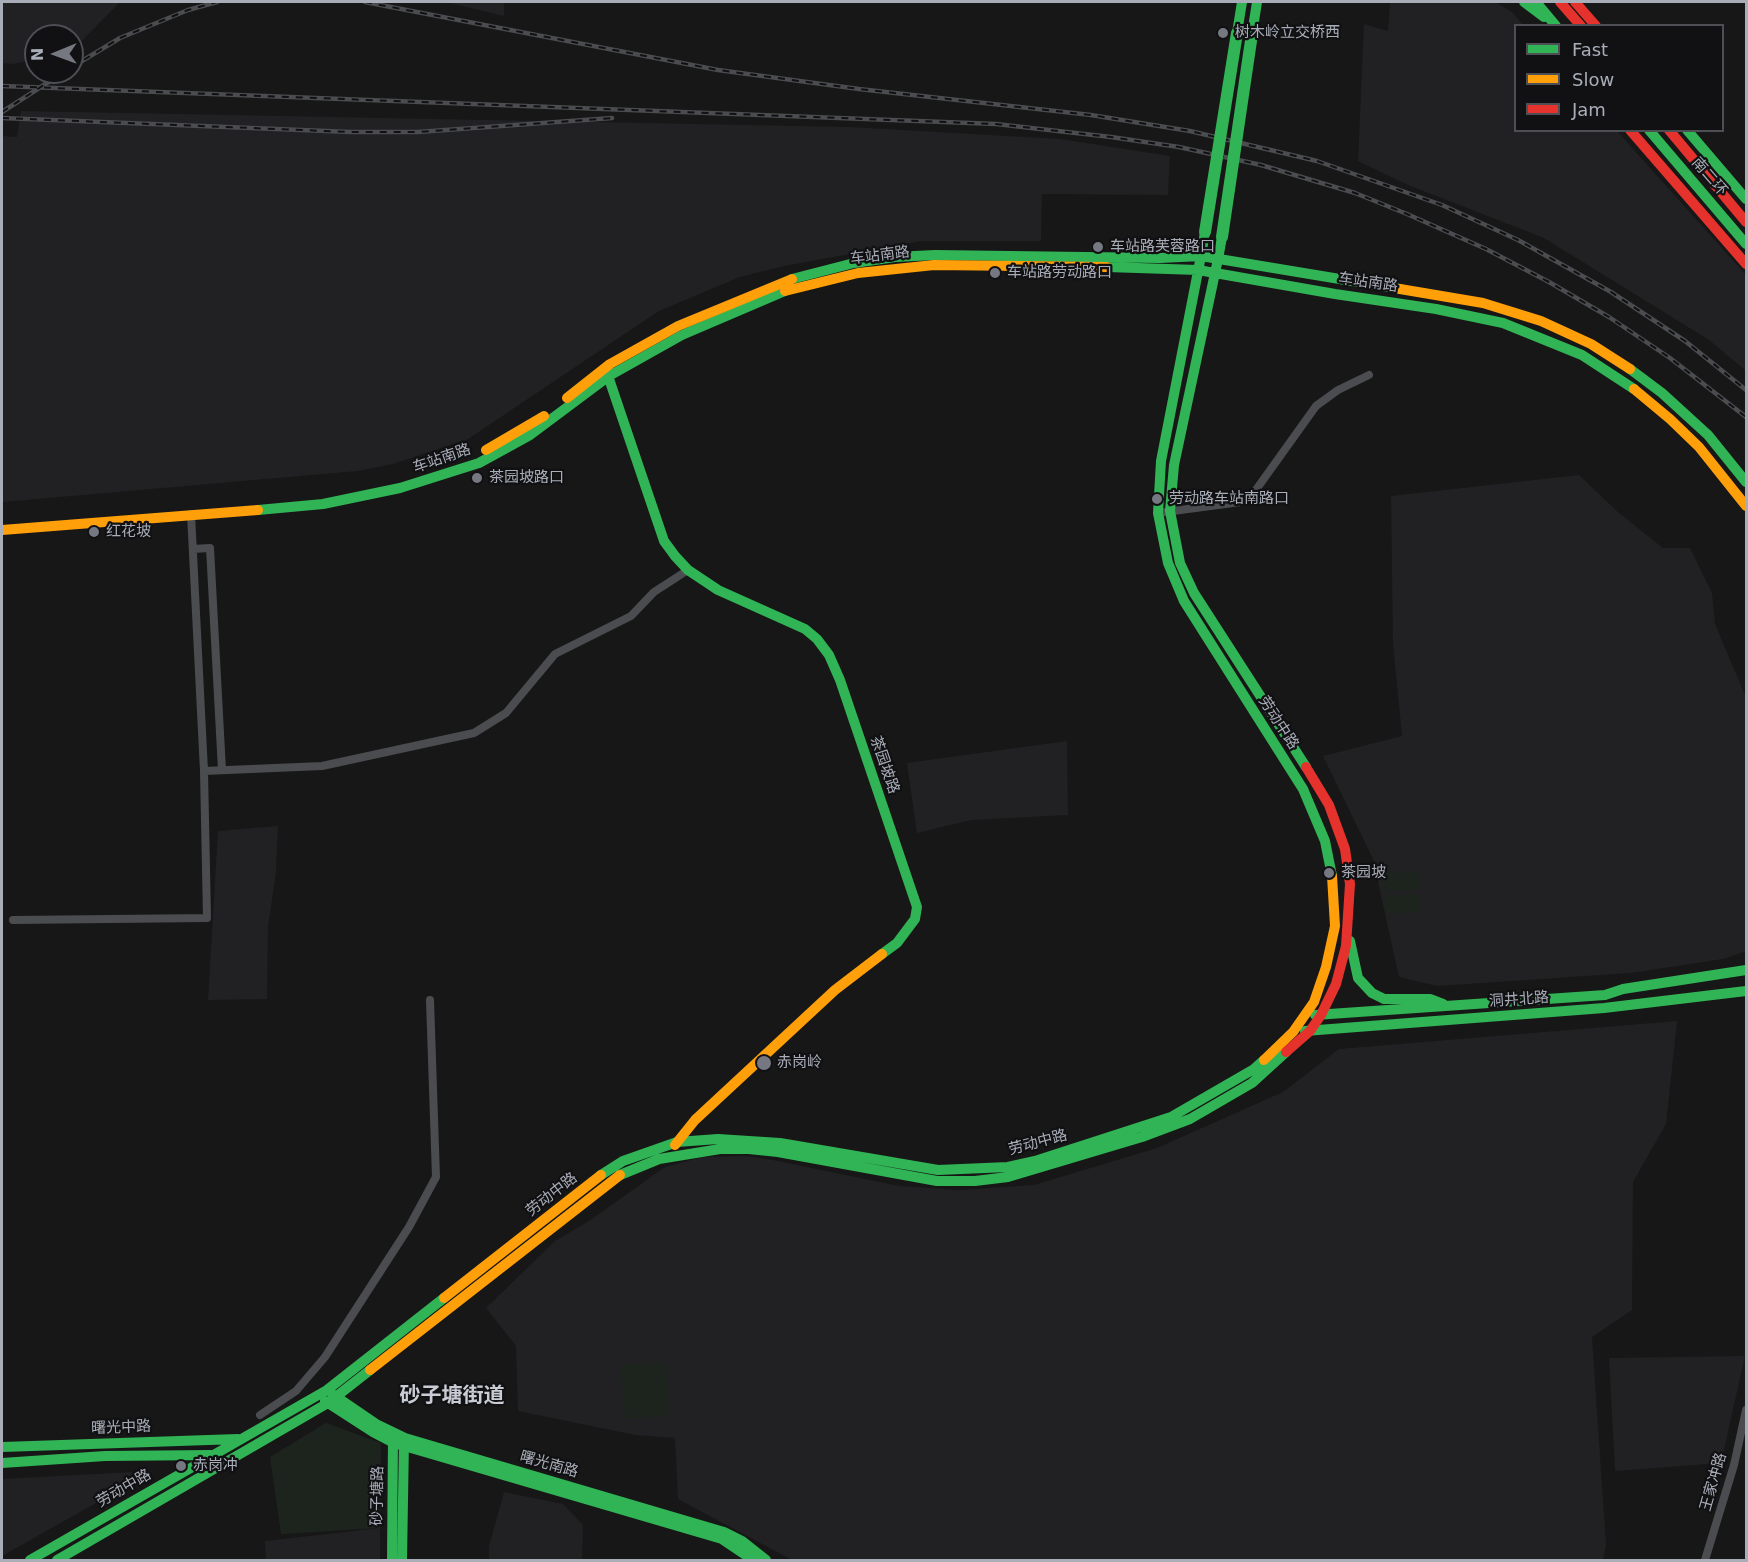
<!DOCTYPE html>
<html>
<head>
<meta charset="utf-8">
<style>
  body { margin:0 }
  #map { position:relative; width:1748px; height:1562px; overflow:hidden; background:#171717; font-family:"DejaVu Sans",sans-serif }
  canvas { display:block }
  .frame { position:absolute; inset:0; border:3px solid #a8adb8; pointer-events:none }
  .legend { position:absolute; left:1514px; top:24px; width:210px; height:108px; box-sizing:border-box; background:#111113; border:2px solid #4d4f55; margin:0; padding:8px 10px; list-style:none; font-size:18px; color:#a8adb8 }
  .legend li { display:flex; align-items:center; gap:12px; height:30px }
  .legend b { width:30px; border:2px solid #4d4f55 }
  .north { position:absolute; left:24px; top:24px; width:60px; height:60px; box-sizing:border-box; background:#111113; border:2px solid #4d4f55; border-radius:50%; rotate:269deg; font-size:16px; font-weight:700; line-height:24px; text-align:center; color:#a8adb8 }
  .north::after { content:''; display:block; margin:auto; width:21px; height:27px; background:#757880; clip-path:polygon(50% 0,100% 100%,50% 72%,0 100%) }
</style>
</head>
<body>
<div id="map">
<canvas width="1748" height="1562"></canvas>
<div class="frame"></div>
<ul class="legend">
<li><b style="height:8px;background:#30b455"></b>Fast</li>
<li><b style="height:8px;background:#ff9f0a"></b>Slow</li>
<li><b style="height:8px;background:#e5322d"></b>Jam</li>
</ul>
<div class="north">N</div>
</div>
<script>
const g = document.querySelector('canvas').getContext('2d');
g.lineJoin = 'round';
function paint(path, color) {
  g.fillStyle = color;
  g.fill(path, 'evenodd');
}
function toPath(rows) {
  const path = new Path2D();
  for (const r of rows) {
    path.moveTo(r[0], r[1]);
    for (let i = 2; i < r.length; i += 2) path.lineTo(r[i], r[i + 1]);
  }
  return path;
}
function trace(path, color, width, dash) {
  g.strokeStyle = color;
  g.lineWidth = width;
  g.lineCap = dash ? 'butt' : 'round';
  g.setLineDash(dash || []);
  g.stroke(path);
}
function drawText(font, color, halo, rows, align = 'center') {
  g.font = font + ' "DejaVu Sans","Noto Sans SC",sans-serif';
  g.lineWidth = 4.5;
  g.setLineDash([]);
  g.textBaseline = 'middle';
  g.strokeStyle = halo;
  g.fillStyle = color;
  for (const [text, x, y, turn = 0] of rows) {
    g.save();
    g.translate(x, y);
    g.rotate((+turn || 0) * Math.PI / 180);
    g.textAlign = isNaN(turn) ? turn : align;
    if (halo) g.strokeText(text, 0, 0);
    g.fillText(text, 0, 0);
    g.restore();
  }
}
paint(toPath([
  [2,2,120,2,72,51,72,36,36,36,36,59,13,64,2,63],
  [446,2,504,2,504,16],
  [1390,2,1495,2,1512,12,1523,25,1516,26,1516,130,1617,131,1746,275,1746,371,1709,340,1544,238,1408,185,1358,161,1364,24,1388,31],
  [21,111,850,127,1060,139,1170,156,1168,195,1042,194,1041,241,922,241,784,266,740,277,659,311,468,439,393,464,358,471,2,502,2,136,17,137],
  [1579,475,1619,513,1663,548,1690,548,1712,593,1715,624,1745,695,1746,951,1723,959,1631,973,1437,986,1399,977,1373,859,1323,756,1402,736,1393,643,1391,496],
  [1067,741,1068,815,971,820,917,833,907,763],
  [278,826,276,872,268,927,267,999,208,1000,218,831],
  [1677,1021,1666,1124,1633,1182,1632,1310,1592,1337,1606,1545,1603,1560,792,1560,678,1499,675,1438,635,1435,518,1411,516,1346,486,1308,555,1241,589,1221,665,1167,702,1157,747,1156,773,1160,899,1186,959,1190,1034,1185,1157,1148,1283,1092,1339,1049],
  [1745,1356,1721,1463,1615,1471,1609,1358],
  [153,1471,2,1556,2,1479],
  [504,1492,563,1504,583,1525,582,1560,489,1560,489,1546],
  [380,1528,380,1560,266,1560,265,1541]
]), '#212123');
paint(toPath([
  [1418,872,1419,890,1385,891,1384,873],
  [1419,894,1420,912,1386,914,1385,896],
  [665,1362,670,1415,625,1419,620,1365],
  [326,1423,381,1443,380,1528,281,1534,270,1457]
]), '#1d241e');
trace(toPath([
  [1158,513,1248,501,1316,406,1338,390,1369,375],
  [193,549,210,548,222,770],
  [204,771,322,766,474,733,506,713,555,654,631,616,654,592,688,570],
  [13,920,207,918,204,771,191,514],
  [260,1415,296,1391,325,1357,409,1227,436,1177,430,1000],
  [1705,1560,1734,1465,1746,1410]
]), '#4b4c50', 8);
trace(toPath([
  [1524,2,1544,17],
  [1536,2,1556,26],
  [1237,33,1242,2],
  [1252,34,1257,2],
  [1649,130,1746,244],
  [1687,130,1746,199],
  [1201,256,1161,461,1158,513,1168,563,1184,601,1303,789,1325,841,1332,876],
  [1201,256,1205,232],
  [1218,259,1174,465,1170,511,1180,563,1194,593,1306,767],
  [1218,259,1222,237],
  [1107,267,1198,270,1335,294,1436,309,1503,323,1582,355,1634,389],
  [792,279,854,263,895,257,935,255,1160,258,1201,256,1400,289],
  [1630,369,1662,393,1708,435,1746,482],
  [606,370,664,541,675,556,688,570,718,590,805,629,817,639,829,655,840,680,917,907,915,919,897,943,882,954],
  [258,510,323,504,400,488,479,463,530,435,609,376,682,335,785,291],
  [1350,941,1358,978,1372,993,1384,999,1430,999,1443,1004],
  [1315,1015,1605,995,1623,989,1746,970],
  [1305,1031,1604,1008,1746,991],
  [601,1175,623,1161,677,1142,718,1139,780,1143,938,1170,1008,1167,1035,1161,1171,1117,1254,1069,1264,1060],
  [620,1175,659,1159,720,1149,749,1149,778,1152,937,1181,975,1181,1008,1177,1142,1137,1190,1119,1252,1083,1286,1052],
  [332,1394,376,1424,405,1438,724,1532,742,1541,766,1560],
  [325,1401,373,1432,394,1443,722,1539,753,1560],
  [2,1447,238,1439],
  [2,1463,105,1456,211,1455],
  [30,1560,327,1390,444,1298],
  [57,1560,328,1403,370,1370],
  [392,1560,393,1439],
  [402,1560,404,1441]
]), '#30b455', 10);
trace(toPath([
  [1400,289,1483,303,1541,321,1591,344,1630,369],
  [785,291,858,273,934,265,1107,267],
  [1634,389,1670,419,1699,447,1746,506],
  [567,398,610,364,678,326,792,279],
  [486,450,544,416],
  [2,530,258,510],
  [1264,1060,1293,1032,1314,1002,1326,967,1335,926,1332,876],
  [675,1145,695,1120,835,990,882,954],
  [444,1298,601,1175],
  [370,1370,620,1175]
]), '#ff9f0a', 10);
trace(toPath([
  [1560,2,1581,26],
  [1575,2,1596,26],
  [1630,130,1746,264],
  [1669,130,1746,222],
  [1286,1052,1310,1031,1321,1015,1336,984,1346,946,1350,884,1345,849,1329,805,1306,767]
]), '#e5322d', 10);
const rail = toPath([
  [365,2,718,70,859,89,1091,115,1190,131,1317,161,1442,205,1518,240,1611,292,1685,341,1746,390],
  [72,67,120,38,188,10,217,2],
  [2,86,996,124,1111,137,1179,147,1261,165,1355,193,1407,214,1486,249,1549,282,1609,317,1670,358,1746,417],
  [2,112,64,72],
  [2,118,351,132,418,132,612,118]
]);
trace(rail, '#4b4c4f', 4.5);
trace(rail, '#111113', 2, [7]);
trace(toPath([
  [1205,232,1237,33],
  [1222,237,1252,34]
]), '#30b455', 12);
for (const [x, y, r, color] of [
  [1223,33,6,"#757880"],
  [1098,247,6,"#757880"],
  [995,273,6,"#757880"],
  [477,478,6,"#757880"],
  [1157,499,6,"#757880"],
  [94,532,6,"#757880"],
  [1329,873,6,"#757880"],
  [764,1063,8,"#757880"],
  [181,1466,6,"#757880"]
]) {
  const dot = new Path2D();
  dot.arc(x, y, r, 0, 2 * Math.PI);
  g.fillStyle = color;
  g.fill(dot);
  trace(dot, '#111113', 2);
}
drawText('15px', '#a8adb8', '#111113', [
  ["树木岭立交桥西",1235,33],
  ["车站路芙蓉路口",1110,247],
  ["车站路劳动路口",1007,273],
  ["茶园坡路口",489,478],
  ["劳动路车站南路口",1169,499],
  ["红花坡",106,532],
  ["茶园坡",1341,873],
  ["赤岗岭",777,1063],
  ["赤岗冲",193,1466]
], 'left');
drawText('15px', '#a8adb8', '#111113', [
  ["南二环",1709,177,49],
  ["车站南路",880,256,-7],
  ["车站南路",1368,283,8],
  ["车站南路",442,459,-19],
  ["劳动中路",1278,723,57],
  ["茶园坡路",884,765,71],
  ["洞井北路",1519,1000,-4],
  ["劳动中路",1038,1143,-15],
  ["劳动中路",552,1195,-38],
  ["曙光中路",121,1428,-2],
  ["曙光南路",549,1465,16],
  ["王家冲路",1714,1482,-74],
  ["劳动中路",124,1489,-30],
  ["砂子塘路",378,1496,-89]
]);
drawText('bold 21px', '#c9ccd4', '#111113', [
  ["砂子塘街道",452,1397]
]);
</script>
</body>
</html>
